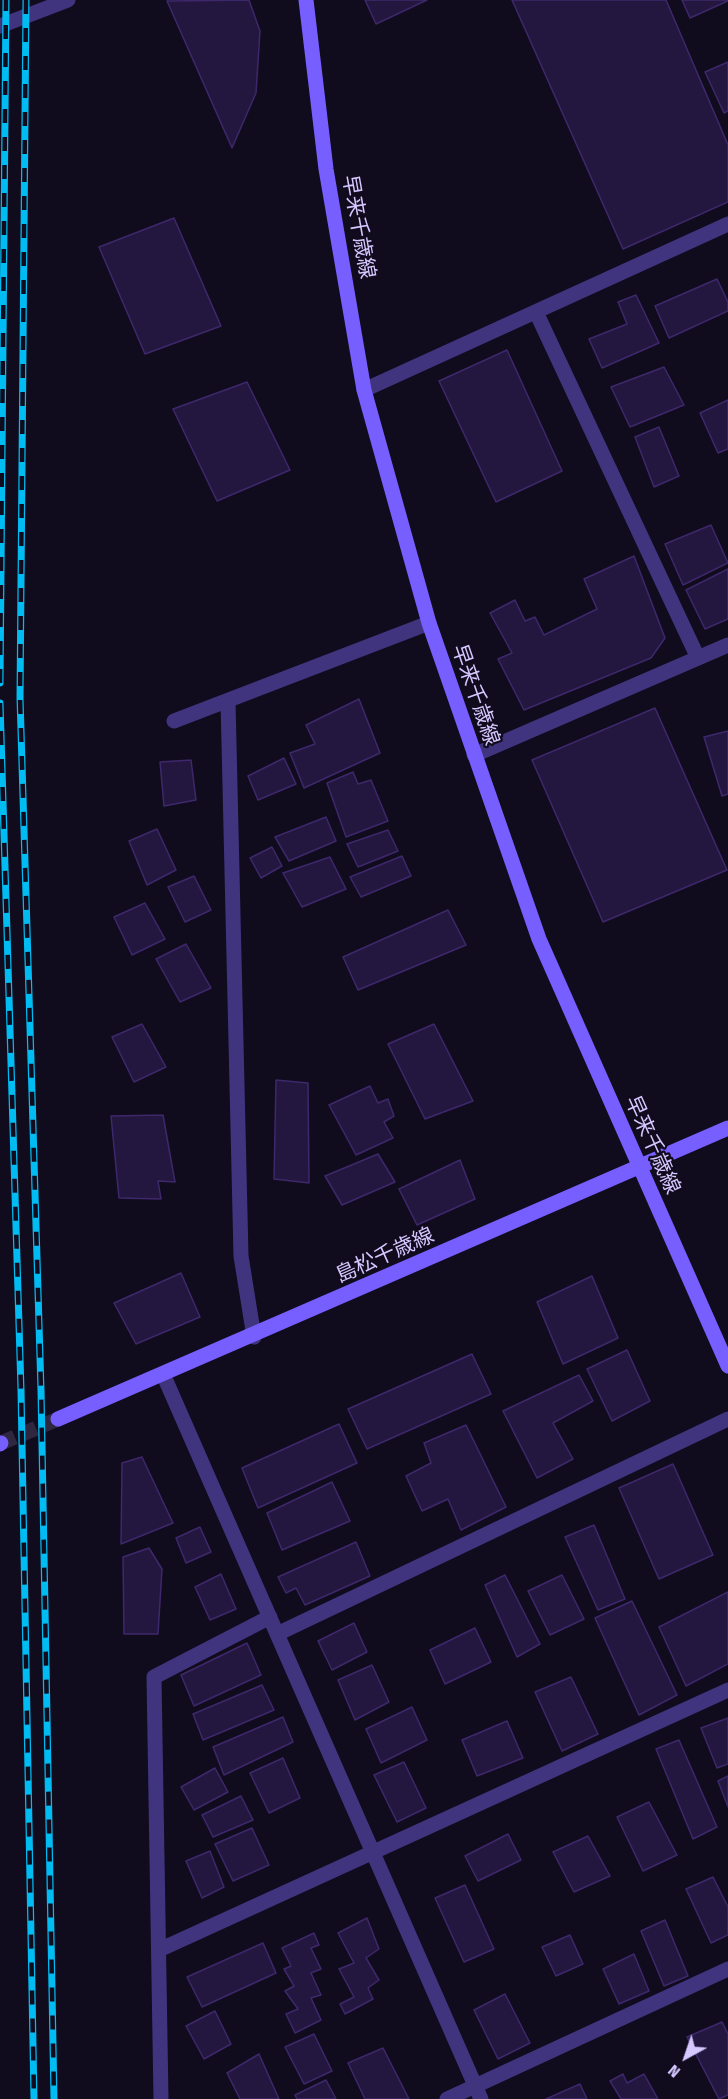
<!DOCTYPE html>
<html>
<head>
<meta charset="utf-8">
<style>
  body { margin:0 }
  #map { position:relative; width:728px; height:2099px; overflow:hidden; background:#100b1d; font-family:"Fira Sans Condensed",sans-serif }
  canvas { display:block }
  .north { position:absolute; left:656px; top:2027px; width:60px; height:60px; -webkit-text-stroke:4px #100b1d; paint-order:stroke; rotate:220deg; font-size:16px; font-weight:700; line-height:24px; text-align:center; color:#d5c7ff }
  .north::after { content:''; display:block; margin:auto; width:21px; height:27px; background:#d5c7ff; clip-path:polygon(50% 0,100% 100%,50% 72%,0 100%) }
</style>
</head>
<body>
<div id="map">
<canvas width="728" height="2099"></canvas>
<div class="north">N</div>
</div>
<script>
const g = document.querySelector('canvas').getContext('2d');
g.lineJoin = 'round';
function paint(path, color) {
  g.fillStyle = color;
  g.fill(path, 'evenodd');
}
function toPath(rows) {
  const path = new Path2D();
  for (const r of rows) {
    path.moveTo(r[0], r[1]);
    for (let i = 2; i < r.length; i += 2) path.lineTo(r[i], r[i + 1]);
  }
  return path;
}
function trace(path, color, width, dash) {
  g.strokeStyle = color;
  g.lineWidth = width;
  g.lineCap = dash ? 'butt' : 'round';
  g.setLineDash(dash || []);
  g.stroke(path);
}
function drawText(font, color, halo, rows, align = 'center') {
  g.font = font + ' "Fira Sans Condensed","Noto Sans JP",sans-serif';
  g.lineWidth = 4.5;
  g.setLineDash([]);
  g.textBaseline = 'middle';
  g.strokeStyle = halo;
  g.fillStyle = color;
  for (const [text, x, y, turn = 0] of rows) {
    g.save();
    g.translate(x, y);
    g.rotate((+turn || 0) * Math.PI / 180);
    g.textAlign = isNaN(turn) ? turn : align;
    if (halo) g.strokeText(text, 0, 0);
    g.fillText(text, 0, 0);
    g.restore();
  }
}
const building = toPath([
  [249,0,260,31,256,93,232,148,167,1,249,0],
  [365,0,427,0,376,24,365,0],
  [512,0,666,0,728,145,728,202,623,249,512,0],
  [682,0,728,0,728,1,690,18,682,0],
  [728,62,728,111,724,113,705,72,728,62],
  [174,218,221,326,145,354,99,247,174,218],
  [717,279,728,302,728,311,669,338,655,306,717,279],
  [636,295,659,343,602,368,589,339,627,324,618,302,636,295],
  [507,350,562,471,496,502,439,381,507,350],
  [664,367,684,405,630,427,611,387,664,367],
  [247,382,290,470,217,501,173,409,247,382],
  [728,400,728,449,718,453,700,413,728,400],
  [659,427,679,476,654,487,635,437,659,427],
  [711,525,728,563,683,585,665,544,711,525],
  [634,556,665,638,651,658,524,710,498,659,512,653,490,613,515,600,525,621,535,617,544,635,597,609,584,579,634,556],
  [728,569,728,619,705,629,686,590,728,569],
  [359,699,380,753,304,788,290,753,315,744,306,725,359,699],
  [655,708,727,870,603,922,532,760,655,708],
  [728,731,728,794,722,796,704,737,728,731],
  [284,758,296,784,258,800,248,776,284,758],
  [191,760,196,800,164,806,160,762,191,760],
  [353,772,358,784,371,780,388,821,346,837,327,783,353,772],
  [326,817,336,841,289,861,275,837,326,817],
  [157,829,176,870,147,885,129,841,157,829],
  [388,830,398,851,358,867,347,844,388,830],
  [272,847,282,866,261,878,250,858,272,847],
  [402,856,411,876,361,897,350,877,402,856],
  [330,857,346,889,302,907,283,873,330,857],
  [194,876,211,910,185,922,168,887,194,876],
  [145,903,165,939,132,955,114,917,145,903],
  [448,910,466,945,358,990,343,957,448,910],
  [186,944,211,988,180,1002,156,959,186,944],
  [142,1024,166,1067,134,1082,112,1037,142,1024],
  [434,1024,473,1101,425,1119,388,1044,434,1024],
  [276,1080,308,1083,309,1183,274,1179,276,1080],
  [370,1086,378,1103,388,1099,394,1116,384,1122,393,1138,356,1155,329,1105,370,1086],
  [163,1115,175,1182,158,1181,161,1199,119,1198,111,1116,163,1115],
  [378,1154,395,1182,342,1205,325,1176,378,1154],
  [460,1160,475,1199,417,1225,399,1189,460,1160],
  [181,1273,200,1317,136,1344,114,1303,181,1273],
  [592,1276,618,1338,563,1364,537,1302,592,1276],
  [627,1350,650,1401,612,1421,587,1369,627,1350],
  [472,1354,491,1394,367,1449,348,1409,472,1354],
  [579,1375,593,1401,553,1423,573,1459,537,1478,503,1411,579,1375],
  [339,1424,357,1463,258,1508,242,1468,339,1424],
  [466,1425,506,1507,461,1530,448,1499,422,1511,406,1476,431,1463,424,1443,466,1425],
  [142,1457,173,1523,121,1544,122,1463,142,1457],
  [673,1464,713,1555,659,1579,619,1488,673,1464],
  [332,1482,350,1521,282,1550,267,1513,332,1482],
  [594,1525,625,1599,598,1610,565,1537,594,1525],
  [200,1527,211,1552,186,1563,176,1538,200,1527],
  [356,1542,370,1576,305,1605,296,1588,286,1593,278,1577,356,1542],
  [149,1548,162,1569,158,1634,124,1634,123,1557,149,1548],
  [221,1574,236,1609,210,1620,195,1587,221,1574],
  [505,1575,540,1644,517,1657,485,1585,505,1575],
  [562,1575,584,1619,550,1635,528,1591,562,1575],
  [728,1592,728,1664,686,1686,659,1627,728,1592],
  [632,1601,677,1695,639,1715,595,1618,632,1601],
  [354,1623,367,1652,332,1670,318,1641,354,1623],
  [475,1628,491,1662,445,1684,430,1650,475,1628],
  [247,1643,261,1675,194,1706,181,1675,247,1643],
  [372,1665,389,1702,355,1720,338,1680,372,1665],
  [571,1677,598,1734,562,1751,535,1692,571,1677],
  [262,1685,274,1710,203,1740,193,1714,262,1685],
  [412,1707,427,1740,381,1763,366,1729,412,1707],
  [283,1717,293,1742,224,1775,213,1747,283,1717],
  [728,1718,728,1764,717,1768,701,1728,728,1718],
  [507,1721,523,1758,477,1776,462,1740,507,1721],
  [679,1740,717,1827,693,1839,656,1749,679,1740],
  [283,1758,300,1798,269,1813,250,1773,283,1758],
  [404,1762,426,1808,397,1822,374,1775,404,1762],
  [215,1768,228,1792,194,1810,181,1787,215,1768],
  [728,1776,728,1807,718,1781,728,1776],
  [241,1796,253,1820,213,1837,202,1815,241,1796],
  [649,1802,677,1855,643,1871,617,1817,649,1802],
  [252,1828,269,1865,233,1881,215,1844,252,1828],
  [508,1834,521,1860,478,1881,465,1856,508,1834],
  [588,1836,610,1876,574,1892,553,1852,588,1836],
  [210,1851,224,1887,202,1898,186,1861,210,1851],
  [713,1877,728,1907,728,1935,711,1943,686,1889,713,1877],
  [465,1885,494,1949,464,1962,435,1898,465,1885],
  [367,1918,379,1949,366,1958,379,1980,368,1988,373,1999,345,2014,340,2004,354,1997,339,1969,354,1963,338,1933,367,1918],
  [665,1920,688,1976,664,1986,641,1931,665,1920],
  [314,1933,319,1945,311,1948,321,1969,311,1973,321,1995,311,1998,321,2020,295,2033,286,2014,298,2009,285,1991,294,1986,284,1969,291,1966,282,1948,314,1933],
  [570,1935,583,1964,556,1976,542,1947,570,1935],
  [263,1943,276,1973,202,2007,187,1977,263,1943],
  [634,1954,649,1991,619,2004,603,1969,634,1954],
  [505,1994,530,2043,498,2059,474,2010,505,1994],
  [215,2011,231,2044,204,2059,186,2026,215,2011],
  [722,2022,728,2034,728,2095,719,2099,687,2037,722,2022],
  [314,2034,332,2071,304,2084,285,2047,314,2034],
  [383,2048,409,2099,365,2099,348,2063,383,2048],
  [259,2054,279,2099,240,2099,227,2073,259,2054],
  [623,2074,627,2083,644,2074,658,2099,621,2099,610,2081,623,2074],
  [326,2080,336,2099,297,2099,295,2095,326,2080],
  [580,2084,587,2099,546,2099,580,2084]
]);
paint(building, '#24173f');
trace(building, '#3e286c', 1.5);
trace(toPath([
  [1,1443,58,1419]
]), '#2e273f', 15, [15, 8]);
trace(toPath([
  [0,26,68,0],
  [536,312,698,658],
  [364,390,728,224],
  [228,701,241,1256,254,1337],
  [174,721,429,623],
  [474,755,728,645],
  [163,1374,481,2099],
  [277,1634,728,1419],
  [159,1950,728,1690],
  [161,2099,154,1677,270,1617],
  [447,2099,728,1969]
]), '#40347e', 15);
trace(toPath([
  [306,0,326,169,364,390,429,623,539,939,728,1366],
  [58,1419,728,1128],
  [0,1444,1,1443]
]), '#775eff', 15);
const rail = toPath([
  [26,0,20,698,41,1390,54,2099],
  [0,683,6,0],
  [0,703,21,1390,34,2099]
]);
trace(rail, '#00bcf2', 7);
trace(rail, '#100b1d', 4.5, [14]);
drawText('21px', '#d5c7ff', '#100b1d', [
  ["早来千歳線",358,227,80],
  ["早来千歳線",475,695,71],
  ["早来千歳線",652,1145,66],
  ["島松千歳線",385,1256,-24]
]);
</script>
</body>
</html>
